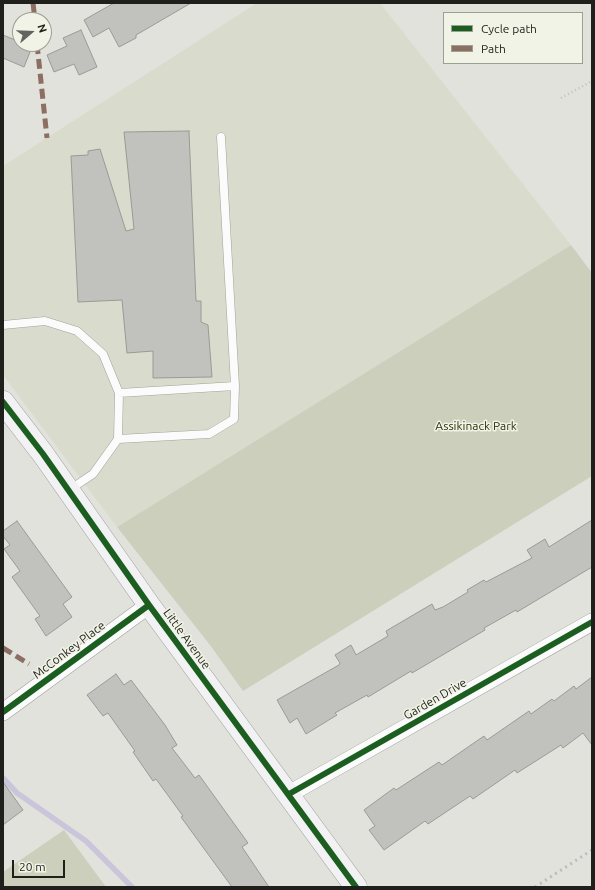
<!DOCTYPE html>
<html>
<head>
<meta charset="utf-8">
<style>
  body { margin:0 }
  #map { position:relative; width:595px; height:890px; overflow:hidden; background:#e1e2dc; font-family:Ubuntu,sans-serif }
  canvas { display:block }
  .frame { position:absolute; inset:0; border:4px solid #1f201b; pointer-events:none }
  .legend { position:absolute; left:443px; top:12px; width:140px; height:52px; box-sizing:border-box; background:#f0f3e5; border:1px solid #9c9f94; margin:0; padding:5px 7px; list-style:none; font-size:12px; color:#1f201b }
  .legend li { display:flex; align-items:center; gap:8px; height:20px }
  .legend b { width:20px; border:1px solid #9c9f94 }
  .north { position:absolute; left:12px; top:12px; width:40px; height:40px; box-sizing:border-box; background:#f0f3e5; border:1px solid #9c9f94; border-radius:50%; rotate:71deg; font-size:11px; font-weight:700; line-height:16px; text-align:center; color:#1f201b }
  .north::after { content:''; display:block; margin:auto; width:14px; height:18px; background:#63645f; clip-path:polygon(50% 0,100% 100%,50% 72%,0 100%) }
  .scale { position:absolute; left:12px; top:860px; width:53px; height:18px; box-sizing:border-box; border:2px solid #1f201b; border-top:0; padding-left:5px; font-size:12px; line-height:14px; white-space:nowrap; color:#1f201b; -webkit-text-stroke:3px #f0f3e5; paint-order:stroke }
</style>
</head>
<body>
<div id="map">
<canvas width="595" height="890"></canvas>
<div class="frame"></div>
<ul class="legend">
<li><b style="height:5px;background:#1b5e20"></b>Cycle path</li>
<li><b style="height:5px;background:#8d6e63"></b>Path</li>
</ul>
<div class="north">N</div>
<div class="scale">20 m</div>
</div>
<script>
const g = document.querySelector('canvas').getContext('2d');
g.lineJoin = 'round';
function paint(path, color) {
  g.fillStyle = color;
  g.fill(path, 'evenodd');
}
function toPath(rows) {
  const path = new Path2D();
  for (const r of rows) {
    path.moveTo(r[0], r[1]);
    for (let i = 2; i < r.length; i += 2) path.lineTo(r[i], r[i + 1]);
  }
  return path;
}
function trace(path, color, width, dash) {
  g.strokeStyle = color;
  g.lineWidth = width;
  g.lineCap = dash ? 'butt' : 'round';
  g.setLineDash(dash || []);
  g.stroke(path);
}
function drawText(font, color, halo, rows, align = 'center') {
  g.font = font + ' Ubuntu,sans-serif';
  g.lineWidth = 3;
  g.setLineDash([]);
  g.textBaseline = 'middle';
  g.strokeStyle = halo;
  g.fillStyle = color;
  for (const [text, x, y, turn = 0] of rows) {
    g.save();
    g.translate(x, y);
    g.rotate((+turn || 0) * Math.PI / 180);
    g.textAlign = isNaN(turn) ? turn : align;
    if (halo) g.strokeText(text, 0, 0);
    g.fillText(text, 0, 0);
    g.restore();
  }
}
paint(toPath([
  [257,3,380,3,571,245,117,527,3,375,3,166]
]), '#d9dccd');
paint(toPath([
  [571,245,592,273,592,476,243,691,210,645,117,527],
  [64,830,106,887,3,887,3,872]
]), '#cbcfbb');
trace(toPath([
  [3,778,17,793,86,841,132,887]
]), '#cac5da', 5.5);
const building = toPath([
  [114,3,191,3,136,35,136,38,119,47,109,28,93,37,84,20,114,3],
  [81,30,97,67,79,75,74,64,54,72,47,55,67,46,63,38,81,30],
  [3,35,20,42,20,44,32,47,24,67,3,58,3,35],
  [189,131,196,301,201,301,201,322,208,325,212,377,153,378,153,351,127,353,122,300,78,302,71,156,88,155,88,151,100,149,126,231,134,229,124,132,189,131],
  [592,520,592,567,517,612,516,610,484,628,485,630,412,673,411,671,368,697,367,695,335,713,337,715,306,734,297,718,290,723,277,700,339,665,340,663,335,655,351,645,356,655,388,636,386,631,432,604,435,610,443,607,468,592,467,590,484,580,486,582,532,558,527,550,545,539,549,547,592,520],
  [17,521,72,597,63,604,72,617,46,636,35,619,40,616,12,577,20,571,4,549,10,545,3,536,3,531,17,521],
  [116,674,124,685,131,680,165,725,177,745,172,748,195,778,199,775,248,843,242,847,269,887,232,887,181,817,183,816,156,779,153,781,133,752,135,751,108,713,103,716,87,695,116,674],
  [592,677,592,745,583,733,563,748,561,745,517,773,515,770,473,799,470,796,428,824,425,821,384,850,369,830,375,826,364,810,394,788,396,790,439,762,442,765,484,736,487,740,529,711,531,714,552,699,554,701,574,686,576,689,592,677],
  [3,782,23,810,3,825,3,782]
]);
paint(building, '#c1c2bd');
trace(building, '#9a9a96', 1);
const lane = toPath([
  [221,137,235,386],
  [3,325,45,321,77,331,103,354,119,393,118,439,93,474,69,490],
  [118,439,209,434,234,419,235,386,119,393]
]);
const street = toPath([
  [3,712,149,605],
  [289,794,592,622]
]);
const secondary = toPath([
  [3,402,43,454,149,605,356,887]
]);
trace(lane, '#a0a19c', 9);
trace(street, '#a0a19c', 18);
trace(secondary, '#a0a19c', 23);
trace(toPath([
  [561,98,592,81]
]), '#bfc1be', 2.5, [1, 3]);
trace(lane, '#fafbfa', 8);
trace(street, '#fafbfa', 17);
trace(secondary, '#f2f1f3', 22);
trace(toPath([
  [535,887,592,850]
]), '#bcbcba', 3, [2, 4]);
trace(toPath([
  [33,3,35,20],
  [37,44,47,138],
  [3,648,29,664]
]), '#8d6e63', 5, [10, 5]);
trace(toPath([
  [3,402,43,454,149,605,356,887],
  [3,712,149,605],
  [289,794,592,622]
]), '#1b5e20', 6);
drawText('12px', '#2b3007', '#f0f3e5', [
  ["Assikinack Park",476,426]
]);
drawText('12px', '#1f201b', '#f0f3e5', [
  ["Little Avenue",187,639,54],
  ["McConkey Place",69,650,-37],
  ["Garden Drive",435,699,-30]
]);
</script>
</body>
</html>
